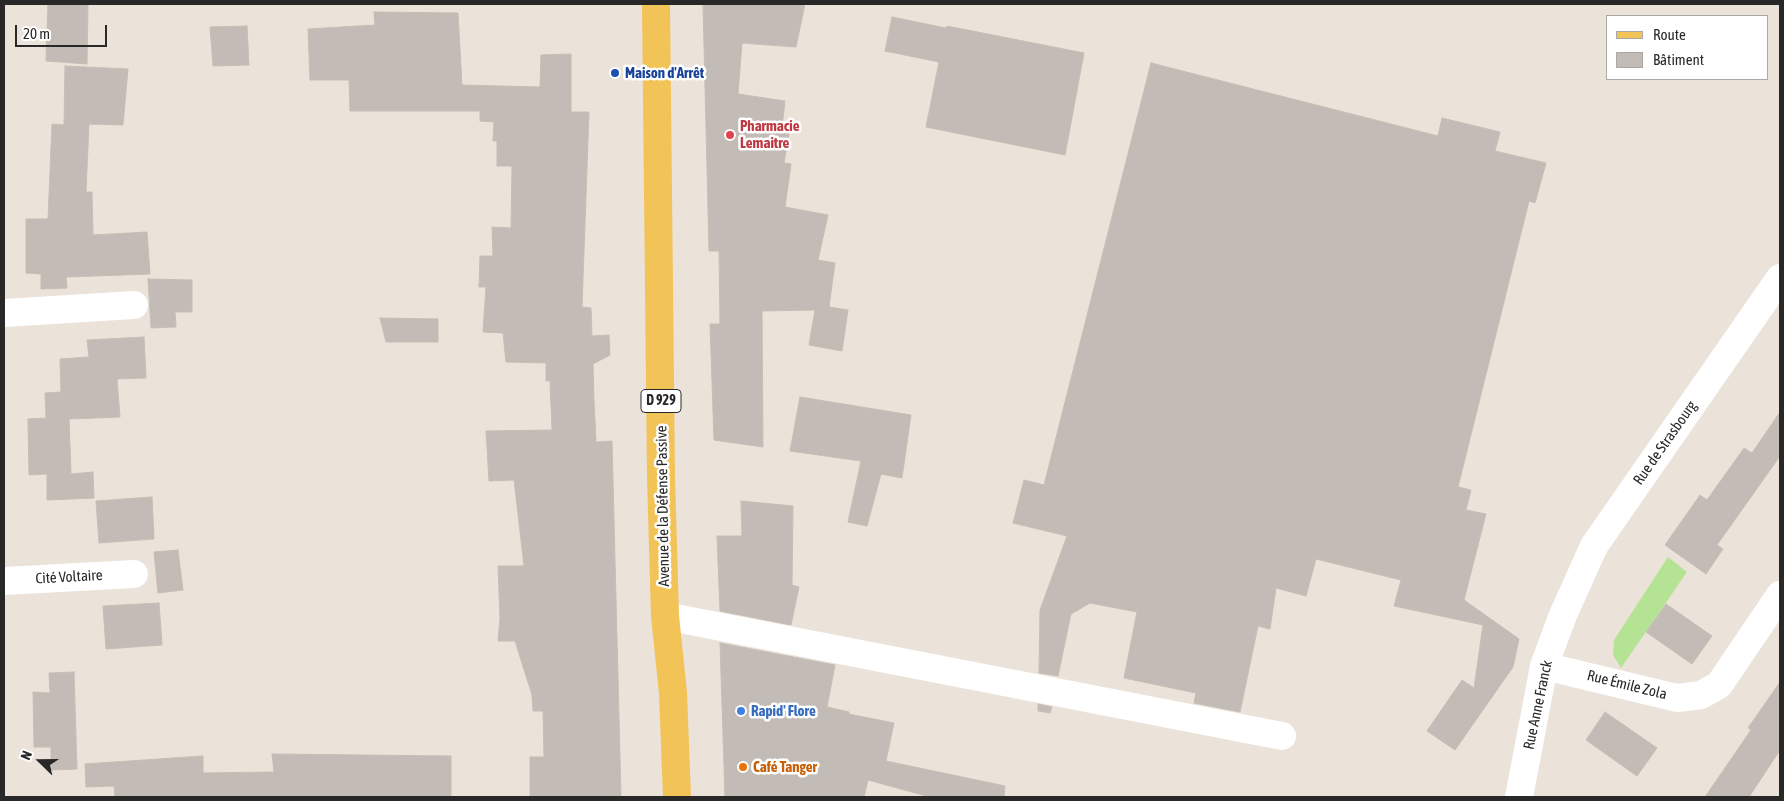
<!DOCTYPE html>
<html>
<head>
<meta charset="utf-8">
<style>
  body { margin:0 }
  #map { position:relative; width:1784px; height:801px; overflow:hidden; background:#ebe2d9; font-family:"Asap Condensed",sans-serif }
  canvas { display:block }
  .frame { position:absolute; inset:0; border:5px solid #282828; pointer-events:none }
  .legend { position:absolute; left:1606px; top:15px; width:162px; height:65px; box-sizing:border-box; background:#fff; border:1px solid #a9a9a9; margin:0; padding:6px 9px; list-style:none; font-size:15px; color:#282828 }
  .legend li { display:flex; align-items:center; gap:10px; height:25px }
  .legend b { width:25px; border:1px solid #a9a9a9 }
  .north { position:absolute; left:15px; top:736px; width:50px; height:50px; -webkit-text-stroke:4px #fff; paint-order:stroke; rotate:292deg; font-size:14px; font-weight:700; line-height:20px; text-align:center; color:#282828 }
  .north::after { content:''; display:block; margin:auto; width:18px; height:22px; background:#282828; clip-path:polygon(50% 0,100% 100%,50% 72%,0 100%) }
  .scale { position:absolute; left:15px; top:25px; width:92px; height:22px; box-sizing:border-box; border:2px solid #282828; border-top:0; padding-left:6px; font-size:15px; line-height:18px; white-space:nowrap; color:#282828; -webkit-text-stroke:4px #fff; paint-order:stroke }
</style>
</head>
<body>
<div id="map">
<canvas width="1784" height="801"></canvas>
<div class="frame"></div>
<ul class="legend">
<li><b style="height:6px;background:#f2c357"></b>Route</li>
<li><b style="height:14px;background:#c3bcb6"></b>Bâtiment</li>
</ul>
<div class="north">N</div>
<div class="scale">20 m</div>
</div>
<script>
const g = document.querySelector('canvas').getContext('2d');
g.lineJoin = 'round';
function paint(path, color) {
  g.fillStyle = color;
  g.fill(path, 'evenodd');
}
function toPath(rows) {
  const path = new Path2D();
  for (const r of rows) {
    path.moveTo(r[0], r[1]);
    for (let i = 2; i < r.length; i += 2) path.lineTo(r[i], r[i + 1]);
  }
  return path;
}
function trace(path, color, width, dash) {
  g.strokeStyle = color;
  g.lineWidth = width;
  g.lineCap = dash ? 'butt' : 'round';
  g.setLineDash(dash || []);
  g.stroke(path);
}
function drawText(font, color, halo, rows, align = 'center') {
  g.font = font + ' "Asap Condensed",sans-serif';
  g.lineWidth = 5;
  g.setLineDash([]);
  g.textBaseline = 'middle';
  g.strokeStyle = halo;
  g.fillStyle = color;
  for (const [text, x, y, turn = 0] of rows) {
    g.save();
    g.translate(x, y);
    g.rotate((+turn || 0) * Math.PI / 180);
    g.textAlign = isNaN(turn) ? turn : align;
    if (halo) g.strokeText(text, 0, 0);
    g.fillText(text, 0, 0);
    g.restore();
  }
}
paint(toPath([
  [1668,557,1687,572,1621,668,1613,655,1614,640]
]), '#b5e394');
const building = toPath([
  [48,4,88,4,87,64,46,61,48,4],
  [703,4,805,4,796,47,742,43,738,94,785,101,782,127,790,129,784,163,791,164,785,207,828,215,818,260,835,263,829,307,848,310,842,351,809,345,815,310,762,311,763,447,714,440,710,324,720,324,719,251,709,251,703,4],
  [374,12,458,13,462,85,540,87,541,55,571,54,571,112,589,112,582,307,591,308,592,336,609,335,610,355,593,364,594,401,596,442,612,441,621,797,530,797,530,757,544,757,543,711,533,711,532,695,515,641,498,641,500,619,498,566,524,566,514,480,489,481,486,431,552,430,550,381,546,381,546,363,506,362,503,333,483,332,486,287,479,287,480,256,493,256,492,227,511,228,512,166,497,166,497,141,493,141,494,122,480,121,480,111,350,111,349,80,310,80,308,29,375,25,374,12],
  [892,17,946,28,947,26,1084,53,1065,155,926,127,939,62,885,51,892,17],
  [247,26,249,65,213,66,210,27,247,26],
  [1151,63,1438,136,1442,118,1500,132,1495,151,1546,163,1535,203,1529,201,1458,487,1471,490,1466,510,1486,514,1464,600,1519,639,1513,667,1455,750,1427,731,1462,680,1474,688,1483,625,1394,606,1401,580,1316,559,1306,596,1276,588,1270,629,1258,626,1240,712,1194,703,1196,693,1124,678,1137,612,1090,603,1071,614,1058,676,1039,673,1040,610,1067,536,1013,523,1024,480,1044,485,1151,63],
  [65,66,128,69,123,125,89,124,86,192,92,192,93,235,147,232,150,274,66,277,67,288,41,289,41,274,26,273,26,219,48,219,52,124,64,125,65,66],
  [148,279,192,280,192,312,175,312,176,327,151,328,148,279],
  [380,318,438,319,438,342,386,342,380,318],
  [144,337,146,378,117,379,120,417,69,419,71,474,93,472,94,498,47,500,47,474,29,475,28,419,46,418,45,393,61,392,60,359,89,357,87,340,144,337],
  [800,397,911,415,902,478,881,474,867,526,848,522,861,461,790,451,800,397],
  [1780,412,1780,456,1717,545,1723,549,1706,574,1665,545,1700,495,1707,500,1744,448,1752,453,1780,412],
  [152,497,154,539,99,543,96,501,152,497],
  [741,501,793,506,792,585,799,587,791,625,720,611,717,536,742,536,741,501],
  [178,550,183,590,158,593,154,552,178,550],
  [159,603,162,645,106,649,103,606,159,603],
  [1666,604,1712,636,1692,664,1646,632,1666,604],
  [720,643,835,665,827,707,849,712,849,714,894,723,886,761,1005,786,1004,797,930,797,868,780,864,797,725,797,720,643],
  [74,672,77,769,51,770,51,747,34,747,33,692,50,693,49,673,74,672],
  [1780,682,1780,750,1749,797,1705,797,1751,730,1748,728,1780,682],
  [1038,704,1052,707,1050,713,1038,711,1038,704],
  [1605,712,1657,748,1637,776,1586,740,1605,712],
  [272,754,451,756,451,797,115,797,114,786,86,787,85,764,203,756,203,773,274,772,272,754]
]);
paint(building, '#c3bcb6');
trace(building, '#c6beb3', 1);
trace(toPath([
  [4,313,134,305],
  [4,581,134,574],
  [665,616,1282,736],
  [1544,666,1677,698,1701,695,1719,685,1780,595],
  [1519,797,1544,666,1563,615,1594,546,1780,278]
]), '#fff', 28);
trace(toPath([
  [656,4,661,477,665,616,673,693,677,797]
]), '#f2c357', 28);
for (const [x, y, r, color] of [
  [615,73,5,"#1a4fb4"],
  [730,135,5,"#e0444e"],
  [741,711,5,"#3f7fe0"],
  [743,767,5,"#e8710a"]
]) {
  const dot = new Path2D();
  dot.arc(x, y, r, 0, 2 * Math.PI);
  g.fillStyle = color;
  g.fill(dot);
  trace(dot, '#fff', 2);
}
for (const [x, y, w] of [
  [661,401,40]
]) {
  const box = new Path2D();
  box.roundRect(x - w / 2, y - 11.5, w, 23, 4);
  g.fillStyle = '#fff';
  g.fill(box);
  trace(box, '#282828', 1);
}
drawText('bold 14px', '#282828', null, [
  ["D 929",661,401]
]);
drawText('bold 15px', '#164399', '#fff', [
  ["Maison d'Arrêt",625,73]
], 'left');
drawText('bold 15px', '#be3a42', '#fff', [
  ["Pharmacie",740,126],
  ["Lemaitre",740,143]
], 'left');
drawText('15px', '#282828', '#fff', [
  ["Rue de Strasbourg",1665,443,-55],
  ["Avenue de la Défense Passive",663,506,-91],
  ["Cité Voltaire",69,577,-3],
  ["Rue Émile Zola",1627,685,14],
  ["Rue Anne Franck",1538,705,-78]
]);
drawText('bold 15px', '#366cbe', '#fff', [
  ["Rapid' Flore",751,711]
], 'left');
drawText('bold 15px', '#c56008', '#fff', [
  ["Café Tanger",753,767]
], 'left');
</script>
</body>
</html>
